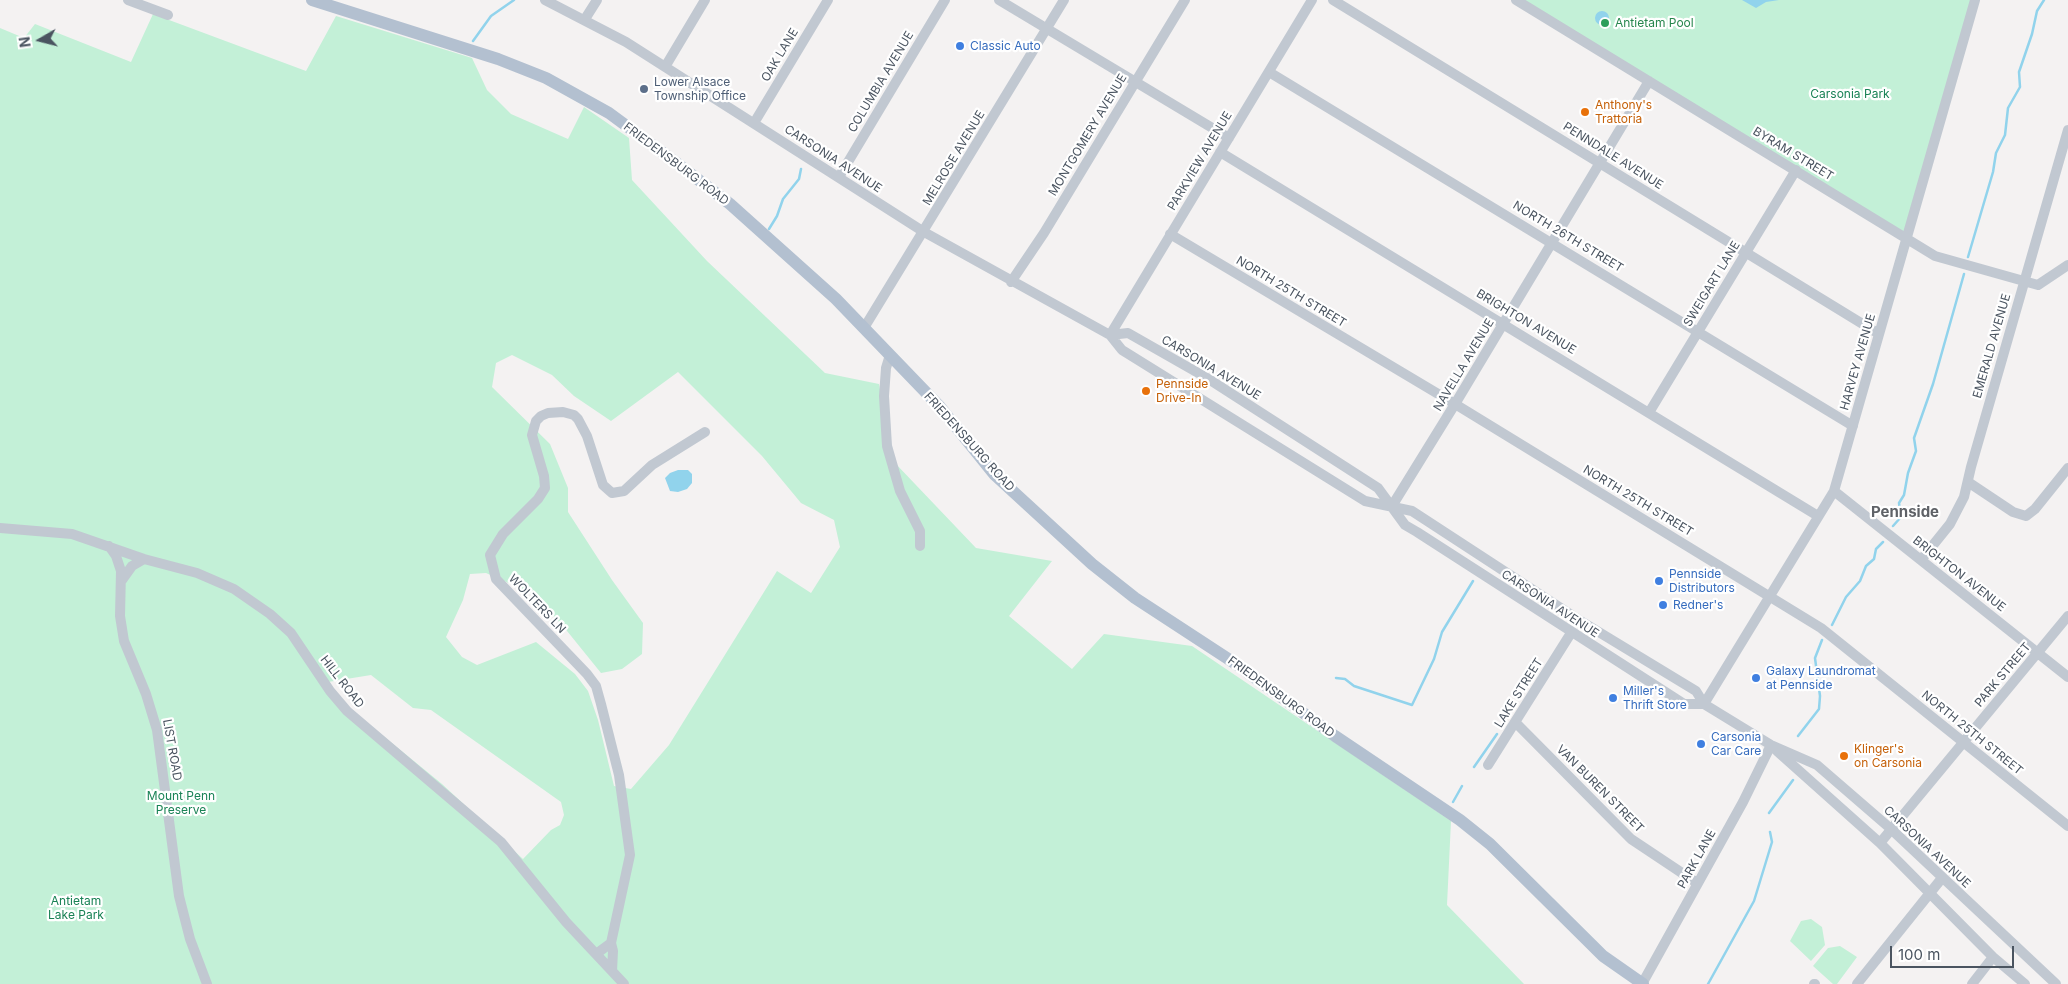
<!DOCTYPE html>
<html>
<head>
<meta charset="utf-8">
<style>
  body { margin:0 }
  #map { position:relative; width:2068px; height:984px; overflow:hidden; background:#f4f2f2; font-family:Inter,sans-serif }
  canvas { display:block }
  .north { position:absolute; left:15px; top:15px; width:50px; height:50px; -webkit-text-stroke:4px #fff; paint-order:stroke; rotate:262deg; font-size:14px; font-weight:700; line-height:20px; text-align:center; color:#4a5460 }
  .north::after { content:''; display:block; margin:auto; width:18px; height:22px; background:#4a5460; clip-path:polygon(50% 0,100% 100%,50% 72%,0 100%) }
  .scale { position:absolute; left:1890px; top:946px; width:124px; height:22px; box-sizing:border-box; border:2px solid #4a5460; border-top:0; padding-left:6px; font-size:15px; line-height:18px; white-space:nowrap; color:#4a5460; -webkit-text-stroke:4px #fff; paint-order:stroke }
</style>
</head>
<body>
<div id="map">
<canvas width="2068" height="984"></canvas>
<div class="north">N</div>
<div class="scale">100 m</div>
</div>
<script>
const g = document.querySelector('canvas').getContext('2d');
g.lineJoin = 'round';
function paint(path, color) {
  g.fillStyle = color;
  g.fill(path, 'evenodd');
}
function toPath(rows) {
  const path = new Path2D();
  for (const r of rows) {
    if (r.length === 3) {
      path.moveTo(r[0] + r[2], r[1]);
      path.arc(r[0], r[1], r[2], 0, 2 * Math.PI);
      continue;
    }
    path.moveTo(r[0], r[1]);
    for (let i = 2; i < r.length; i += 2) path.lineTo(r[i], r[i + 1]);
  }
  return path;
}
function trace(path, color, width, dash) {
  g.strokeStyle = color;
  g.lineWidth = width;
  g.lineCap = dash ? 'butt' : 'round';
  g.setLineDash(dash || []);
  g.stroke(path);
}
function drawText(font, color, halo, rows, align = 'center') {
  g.font = font + ' Inter,sans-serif';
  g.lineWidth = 4.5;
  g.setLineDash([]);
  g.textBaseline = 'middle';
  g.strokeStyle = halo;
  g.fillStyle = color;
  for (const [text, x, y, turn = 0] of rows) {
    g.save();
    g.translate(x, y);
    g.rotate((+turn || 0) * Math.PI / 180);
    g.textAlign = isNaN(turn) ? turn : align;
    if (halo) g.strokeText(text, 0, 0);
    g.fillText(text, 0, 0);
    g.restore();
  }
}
paint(toPath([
  [1516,0,1975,0,1907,240],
  [153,14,306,71,336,16,472,58,487,90,511,114,568,139,584,107,629,138,632,180,707,261,825,373,879,384,895,463,976,548,1052,561,1009,616,1072,669,1104,634,1192,646,1451,821,1447,905,1524,984,0,984,0,28,24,38,35,24,131,62],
  [512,355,552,375,574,396,611,421,678,372,762,456,801,503,834,520,840,547,811,593,777,571,669,745,631,789,614,786,598,720,588,691,575,674,536,642,477,665,462,657,446,637,463,600,470,574,486,573,531,593,563,626,601,673,622,669,642,654,643,623,612,580,568,512,568,488,550,444,492,387,496,363],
  [371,675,413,708,431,710,561,802,564,815,560,825,551,830,523,859,442,784,349,708,328,682],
  [1811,919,1822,927,1825,945,1811,961,1790,941,1801,921],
  [1840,946,1857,957,1837,984,1833,984,1813,966,1828,948]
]), '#c3f0d7');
paint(toPath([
  [1742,0,1779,0,1766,2,1756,8],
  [1602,18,7],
  [678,470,688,470,692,474,692,483,687,489,678,492,670,491,665,478,670,473]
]), '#91d3ec');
trace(toPath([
  [473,41,491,16,514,0],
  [769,229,777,216,783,199,799,179,801,169],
  [1968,257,1993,172,1996,153,2005,135,2008,108,2020,87,2019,72,2032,34,2037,11,2044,0],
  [1893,526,1901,517,1899,503,1904,495,1908,473,1916,451,1914,438,1933,384,1964,274],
  [1832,625,1846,597,1860,581,1866,566,1874,559,1876,549,1883,542],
  [1336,678,1345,679,1354,686,1412,705,1434,659,1442,632,1473,581],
  [1798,736,1819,709,1820,696,1815,658,1822,640],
  [1474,767,1497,734],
  [1453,802,1462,786],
  [1769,813,1793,780],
  [1708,984,1754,901,1772,842,1770,832]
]), '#91d3ec', 2.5);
trace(toPath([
  [128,0,168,15],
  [545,0,626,42,924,232,1110,335,1122,350,1365,501,1412,511,1579,620,1696,691,1704,704,1771,745,1817,765,1891,829,2056,984],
  [999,0,1229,138],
  [1333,0,1879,334],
  [1516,0,1935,256,2038,285,2068,265],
  [585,19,597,0],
  [665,67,705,0],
  [1269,72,1853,426],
  [754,123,828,0],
  [1220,152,1818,516],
  [839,177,945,0],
  [1170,234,1455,404,1821,628,2068,826],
  [1011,282,1044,233,1185,0],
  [864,328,1064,0],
  [1110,335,1128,333,1207,378,1378,488,1405,525,1417,532,1684,704,1704,704],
  [1110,335,1312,0],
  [890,355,886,368,884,396,887,446,900,491,920,531,920,546],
  [1650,411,1796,170],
  [1968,482,2013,512,2026,516,2035,509,2068,468],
  [1834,491,2068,677],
  [1392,506,1455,404,1649,81],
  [0,528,72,534,144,559,197,573,234,589,270,614,291,633,330,691,347,711,501,842,566,922,624,984],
  [109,546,116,556,121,571,120,616,124,641,146,694,157,730,179,896,190,939,207,984],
  [1921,560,1950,524,1964,497,1971,467,2068,130],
  [122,580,132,566,144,559],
  [1704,704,1834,491,1975,0],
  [1515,722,1631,839,1697,883],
  [1777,751,1880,843,1993,957,2025,984],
  [1488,765,1571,633],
  [1880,843,2068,616],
  [611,943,613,951,612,971],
  [596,954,611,943,630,855,619,775,601,704,596,686,587,674,496,579,490,555,503,534,538,499,545,488,544,476,532,435,536,421,541,416,548,413,563,412,574,415,578,419,587,436,603,485,612,493,624,491,652,465,705,432],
  [1642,984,1743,802,1771,745],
  [1814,984,1815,984],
  [1857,984,1942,878],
  [1972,984,1993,957]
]), '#c1c8d1', 10);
trace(toPath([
  [312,0,498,59,546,78,609,113,674,161,730,204,836,299,940,407,994,474,1092,564,1135,598,1236,664,1335,736,1460,820,1490,844,1603,956,1643,984]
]), '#b3c0d0', 12);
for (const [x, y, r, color] of [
  [1605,23,5,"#2e9e5b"],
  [960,46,5,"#3f7fe0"],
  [644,89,5,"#5c6f8a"],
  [1585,112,5,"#e8710a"],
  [1146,391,5,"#e8710a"],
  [1659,581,5,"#3f7fe0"],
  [1663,605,5,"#3f7fe0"],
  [1756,678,5,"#3f7fe0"],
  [1613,698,5,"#3f7fe0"],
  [1701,744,5,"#3f7fe0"],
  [1844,756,5,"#e8710a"]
]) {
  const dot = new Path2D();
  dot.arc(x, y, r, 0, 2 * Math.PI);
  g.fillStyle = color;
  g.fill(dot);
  trace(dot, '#fff', 2);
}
drawText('12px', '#27864d', '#fff', [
  ["Antietam Pool",1615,23]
], 'left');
drawText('12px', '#366cbe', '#fff', [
  ["Classic Auto",970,46],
  ["Pennside",1669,574],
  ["Distributors",1669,588],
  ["Redner's",1673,605],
  ["Galaxy Laundromat",1766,671],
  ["at Pennside",1766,685],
  ["Miller's",1623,691],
  ["Thrift Store",1623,705],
  ["Carsonia",1711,737],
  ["Car Care",1711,751]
], 'left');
drawText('12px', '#4a5460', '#fff', [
  ["OAK LANE",780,55,-59],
  ["COLUMBIA AVENUE",881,82,-59],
  ["MONTGOMERY AVENUE",1088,135,-59],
  ["BYRAM STREET",1793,154,31],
  ["PENNDALE AVENUE",1613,156,32],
  ["MELROSE AVENUE",954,158,-59],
  ["CARSONIA AVENUE",833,159,33],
  ["PARKVIEW AVENUE",1200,161,-59],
  ["FRIEDENSBURG ROAD",676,164,37],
  ["NORTH 26TH STREET",1568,237,31],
  ["SWEIGART LANE",1712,284,-59],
  ["NORTH 25TH STREET",1291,292,31],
  ["BRIGHTON AVENUE",1526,322,31],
  ["EMERALD AVENUE",1992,346,-74],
  ["HARVEY AVENUE",1858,362,-74],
  ["NAVELLA AVENUE",1464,365,-59],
  ["CARSONIA AVENUE",1211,368,31],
  ["FRIEDENSBURG ROAD",969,442,48],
  ["NORTH 25TH STREET",1638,501,31],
  ["BRIGHTON AVENUE",1959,574,38],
  ["WOLTERS LN",537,604,46],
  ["CARSONIA AVENUE",1550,604,33],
  ["PARK STREET",2003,675,-50],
  ["HILL ROAD",342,682,52],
  ["LAKE STREET",1519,693,-58],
  ["FRIEDENSBURG ROAD",1281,697,36],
  ["NORTH 25TH STREET",1972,733,39],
  ["LIST ROAD",172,750,80],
  ["VAN BUREN STREET",1600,789,45],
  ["CARSONIA AVENUE",1927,847,43],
  ["PARK LANE",1697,859,-61]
]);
drawText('12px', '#4e5e75', '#fff', [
  ["Lower Alsace",654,82],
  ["Township Office",654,96]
], 'left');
drawText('12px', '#198255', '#fff', [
  ["Carsonia Park",1850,94],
  ["Mount Penn",181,796],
  ["Preserve",181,810],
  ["Antietam",76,901],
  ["Lake Park",76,915]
]);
drawText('12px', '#c56008', '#fff', [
  ["Anthony's",1595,105],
  ["Trattoria",1595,119],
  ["Pennside",1156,384],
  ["Drive-In",1156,398],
  ["Klinger's",1854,749],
  ["on Carsonia",1854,763]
], 'left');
drawText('bold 15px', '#5f6267', '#fff', [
  ["Pennside",1905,512]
]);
</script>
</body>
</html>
